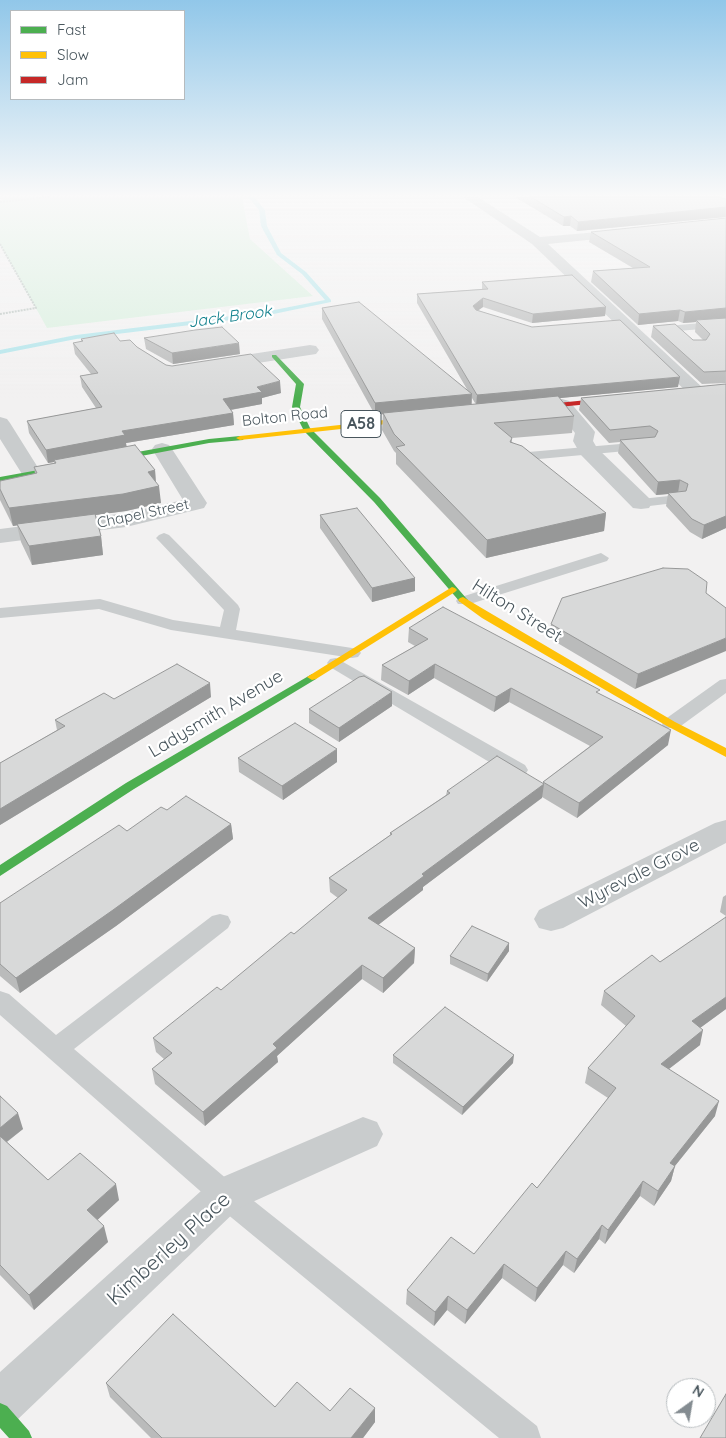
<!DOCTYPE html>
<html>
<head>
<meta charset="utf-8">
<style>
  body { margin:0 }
  #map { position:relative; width:726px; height:1438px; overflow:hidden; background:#f2f1f1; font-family:Quicksand,sans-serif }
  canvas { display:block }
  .legend { position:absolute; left:10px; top:10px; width:175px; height:90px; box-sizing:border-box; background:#fff; border:1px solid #b6bbbe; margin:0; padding:6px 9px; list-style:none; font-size:15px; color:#49565d }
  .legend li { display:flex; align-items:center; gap:10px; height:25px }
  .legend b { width:25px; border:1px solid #b6bbbe }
  .north { position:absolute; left:666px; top:1378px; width:50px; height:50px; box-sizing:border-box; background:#fff; border:1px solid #b6bbbe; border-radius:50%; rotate:32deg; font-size:14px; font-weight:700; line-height:20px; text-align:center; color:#49565d }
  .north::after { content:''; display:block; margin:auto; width:18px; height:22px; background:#848c91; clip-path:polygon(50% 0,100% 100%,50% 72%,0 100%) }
</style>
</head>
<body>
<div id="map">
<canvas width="726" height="1438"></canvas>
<ul class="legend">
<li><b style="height:6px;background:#4caf50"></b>Fast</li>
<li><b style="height:6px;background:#ffc107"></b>Slow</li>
<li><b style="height:6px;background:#c62828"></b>Jam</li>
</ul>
<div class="north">N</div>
</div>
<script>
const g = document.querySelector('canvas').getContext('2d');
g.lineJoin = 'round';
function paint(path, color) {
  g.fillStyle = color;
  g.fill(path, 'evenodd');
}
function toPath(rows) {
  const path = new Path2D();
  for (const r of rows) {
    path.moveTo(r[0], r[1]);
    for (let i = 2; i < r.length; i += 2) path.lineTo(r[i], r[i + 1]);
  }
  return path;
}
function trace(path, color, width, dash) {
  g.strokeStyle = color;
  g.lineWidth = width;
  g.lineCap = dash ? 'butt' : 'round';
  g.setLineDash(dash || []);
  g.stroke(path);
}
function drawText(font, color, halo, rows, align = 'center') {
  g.font = font + ' Quicksand,sans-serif';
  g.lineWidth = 4.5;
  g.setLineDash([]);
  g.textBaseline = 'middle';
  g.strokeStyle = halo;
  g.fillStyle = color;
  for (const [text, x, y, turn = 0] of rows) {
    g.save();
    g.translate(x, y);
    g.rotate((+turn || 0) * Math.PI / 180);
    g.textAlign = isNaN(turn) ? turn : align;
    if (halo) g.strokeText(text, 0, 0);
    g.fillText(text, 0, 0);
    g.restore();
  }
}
paint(toPath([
  [5,197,242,197,250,239,313,296,47,328,0,244,0,202]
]), '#d8efde');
paint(toPath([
  [248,197,254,197,265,210,267,226,281,253,306,272,331,300,331,302,264,316,76,339,0,354,0,350,76,335,264,312,325,300,302,274,277,255,261,226,259,210,248,197]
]), '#afe4ea');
trace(toPath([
  [0,202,49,197],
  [0,244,36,308,0,314]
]), '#b9c3bf', 2, [2, 1]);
paint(toPath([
  [726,321,726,327,678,331,672,328,678,325,726,321],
  [643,442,648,443,650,446,648,449,517,461,510,457,517,453,643,442],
  [678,495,685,499,683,502,641,507,634,503,641,499,678,495],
  [164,533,169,535,238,605,240,609,236,630,352,648,358,649,361,653,358,657,352,658,171,630,99,609,0,618,0,608,100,599,173,620,220,627,224,610,159,541,156,538,159,535,164,533],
  [601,553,609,558,607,561,470,604,458,604,456,601,458,598,601,553],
  [336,658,525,765,528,770,525,775,518,776,511,775,330,667,327,663,330,659,336,658],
  [726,679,726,693,678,728,664,728,662,724,664,720,720,680,726,679],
  [220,914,228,916,231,922,228,928,74,1049,235,1186,537,1426,541,1438,499,1438,215,1204,0,1015,0,991,9,994,56,1035,212,916,220,914]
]), '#c9cccd');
paint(toPath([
  [463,197,478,197,540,237,633,229,635,232,633,235,628,236,548,244,703,388,706,392,703,396,691,396,532,244,463,197],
  [310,345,316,346,319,350,316,354,219,369,213,368,210,364,213,360,219,359,310,345],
  [562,399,569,401,592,428,595,432,593,441,597,448,649,498,652,503,649,508,641,509,633,508,581,455,573,441,575,433,553,405,555,401,562,399],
  [0,417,7,419,10,423,42,474,39,478,32,480,25,478,22,474,0,439,0,417],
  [162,443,169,445,172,449,207,503,204,508,126,527,0,543,0,529,126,513,183,500,152,449,155,445,162,443],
  [726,820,726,843,563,928,551,931,539,928,534,919,539,910,715,823,726,820],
  [363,1117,377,1122,383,1134,377,1146,239,1208,17,1420,0,1426,0,1372,211,1182,363,1117]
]), '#c9cccd');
paint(toPath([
  [272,355,276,355,304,384,300,407,310,428,380,498,466,598,468,600,466,602,460,602,374,502,304,431,292,407,296,384,272,357,272,355],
  [240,436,244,438,243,440,209,443,0,483,0,477,209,439,240,436],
  [312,674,317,677,316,679,134,789,0,876,0,865,126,783,312,674],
  [0,1403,7,1406,29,1431,32,1438,9,1438,0,1428,0,1403]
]), '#4caf50');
paint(toPath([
  [421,416,424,416,424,420,240,440,236,438,240,436,421,416],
  [452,587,455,588,457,590,455,592,316,679,312,680,307,677,452,587],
  [463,597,675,722,726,748,726,757,667,726,482,618,460,602,458,600,460,598,463,597]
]), '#ffc107');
paint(toPath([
  [617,397,621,399,620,401,528,410,524,408,528,406,617,397]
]), '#c62828');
paint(toPath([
  [515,197,720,197,721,198,726,199,726,217,577,231,570,226,563,226],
  [726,218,726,383,702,384,651,337,653,326,693,340,703,340,695,332,696,322,683,323,678,321,638,325,591,282,593,271,633,268,589,242,591,232],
  [482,282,606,307,605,316,532,323,483,307,478,310,678,387,559,398,574,416,572,433,512,438,512,442,606,513,604,531,486,558,396,464,396,453,394,451,382,430,383,414,375,415,322,319,322,308,468,391,417,303,417,294,482,289],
  [472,398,475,403,476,404,472,405],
  [144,338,240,354,173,364,146,349],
  [81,339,120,341,137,347,166,365,281,393,262,398,262,404,231,410,233,413,234,425,126,443,126,446,155,470,156,482,161,503,126,511,95,515,101,536,103,555,32,565,21,542,17,525,13,526,0,500,0,481,35,474,34,467,54,463,54,462,48,463,29,433,27,421,96,408,82,387,80,376,91,374,75,354,73,343,81,342],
  [726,384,726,528,702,539,690,532,666,506,668,494,656,495,618,453,620,442,609,443,579,410,581,398],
  [320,515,415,578,415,591,372,602,320,528],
  [663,568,635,689,549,638,551,624],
  [409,628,600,694,668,745,577,818,542,797,423,887,423,890,378,925,415,948,414,963,383,993,362,979,277,1056,278,1062,205,1126,155,1084,152,1069,164,1059,156,1052,153,1038,221,990,294,934,338,898,330,892,329,878,390,835,390,833,446,795,447,791,543,783,543,782,590,746,509,702,494,712,434,678,408,695,381,680,382,665,415,646,408,642],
  [211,697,0,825,0,763,57,730,55,720,114,699],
  [392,706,339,742,309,723,309,709],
  [238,758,337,762,283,800,239,772],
  [167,810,231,824,233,839,116,926,20,993,0,976,0,903,127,831],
  [726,895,726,1009,700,1028,700,1045,669,1069,715,1116,675,1166,671,1181,654,1206,640,1196,605,1244,599,1239,574,1273,563,1265,535,1302,502,1278,465,1324,447,1310,434,1326,406,1304,407,1290,474,1254,537,1188,608,1098,585,1083,588,1068,626,1026,601,1005,604,991,660,962,725,918,726,916,720,912,723,897],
  [509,951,487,982,450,964,450,956],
  [393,1055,513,1063,462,1115,393,1063],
  [0,1096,23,1129,7,1142,48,1180,119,1200,97,1220,108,1242,34,1310,0,1275],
  [106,1383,275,1407,330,1411,375,1408,375,1422,363,1438,151,1438,110,1397]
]), '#babbbb');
paint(toPath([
  [726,207,726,217,577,231,578,222],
  [571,216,570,226,563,226,564,217],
  [483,298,483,307,472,315,473,306],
  [606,307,605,316,532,323,533,314],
  [726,308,726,319,696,320,696,322,683,323,685,312],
  [680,310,678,321,638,325,639,314],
  [239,343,240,354,173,364,172,353],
  [680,377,678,387,476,406,477,395],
  [280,381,281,393,262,398,262,404,224,411,223,399,257,387],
  [472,394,471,406,375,415,375,403],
  [233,413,234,425,126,443,127,448,54,460,54,462,48,463,46,450,122,431],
  [155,470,156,486,159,486,161,503,126,511,13,526,9,508],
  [680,480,678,493,668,493,668,494,656,495,658,482],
  [606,513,604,531,486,558,487,540],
  [726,516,726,528,702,539,704,525],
  [101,536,103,555,32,565,29,546],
  [415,578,415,591,372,602,372,588],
  [726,638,726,651,635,689,638,674],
  [435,664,434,678,408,695,409,681],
  [210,683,211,697,0,825,0,809],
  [511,688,509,702,494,712,496,697],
  [392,692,392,706,339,742,339,728],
  [671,730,668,745,577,818,579,803],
  [337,749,337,762,283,800,282,786],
  [544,784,542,798,423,887,423,890,368,933,368,918,422,874],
  [231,824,233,839,116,926,20,993,16,978],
  [509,943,509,951,487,982,488,974],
  [415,948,414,963,383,993,383,978],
  [362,965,362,979,277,1056,278,1062,205,1126,203,1112,273,1044],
  [726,997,726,1009,689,1036,692,1021],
  [703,1030,700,1045,657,1078,661,1064],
  [514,1055,513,1063,462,1115,463,1107],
  [719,1101,715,1116,666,1177,670,1163],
  [18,1113,23,1129,0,1147,0,1128],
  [675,1166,671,1181,654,1206,658,1191],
  [643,1181,640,1196,605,1244,608,1230],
  [116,1184,119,1200,91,1226,87,1210],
  [602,1225,599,1239,574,1273,577,1259],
  [104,1226,108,1242,34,1310,29,1295],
  [566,1251,563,1265,535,1302,537,1288],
  [504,1264,502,1278,465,1324,467,1310],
  [448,1296,447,1310,434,1326,435,1312],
  [375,1408,375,1422,363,1438,351,1438]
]), '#979898');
const building = toPath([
  [531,197,720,197,721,198,726,199,726,207,578,222,571,216,564,217,531,197],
  [726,218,726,308,685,312,680,310,639,314,593,271,650,267,591,232,726,218],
  [572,275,606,307,533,314,483,298,473,306,476,310,532,327,620,320,680,377,477,395,417,294,488,289,482,282,572,275],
  [359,302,472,394,375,403,322,308,359,302],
  [726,318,726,371,704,372,653,326,675,324,693,340,706,340,710,334,696,320,726,318],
  [222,327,239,343,172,353,144,338,195,330,222,327],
  [114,333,120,341,130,340,137,347,166,365,172,366,251,354,280,381,257,387,262,392,223,399,233,413,122,431,125,435,46,450,27,421,102,407,80,376,98,373,73,343,83,341,81,339,114,333],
  [726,384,726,516,704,525,692,519,668,493,686,491,688,484,680,480,658,482,620,440,655,437,658,431,650,426,610,430,581,398,726,384],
  [558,396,574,416,494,423,512,438,510,442,522,446,606,513,487,540,396,447,405,445,394,434,383,413,558,396],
  [135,445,155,470,148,472,159,486,123,494,9,508,0,489,0,481,37,473,34,467,56,463,54,460,135,445],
  [357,508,415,578,372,588,320,515,357,508],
  [95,514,101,536,29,546,17,524,95,514],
  [663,568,688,569,707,582,706,593,726,608,726,638,638,674,551,624,562,598,663,568],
  [443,607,600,690,596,692,671,730,579,803,543,782,603,737,511,688,496,697,435,664,409,681,382,665,428,639,409,628,443,607],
  [177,664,210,683,0,809,0,763,65,726,55,720,104,693,114,699,177,664],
  [364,676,392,692,339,728,309,709,359,677,364,676],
  [295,723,337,749,282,786,238,758,295,723],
  [497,756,544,784,422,874,424,876,368,918,415,948,383,978,362,965,273,1044,277,1048,203,1112,152,1069,172,1053,153,1038,217,987,221,990,291,932,294,934,347,890,329,878,392,834,390,833,450,793,447,791,497,756],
  [186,796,231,824,113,910,16,978,0,964,0,903,119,825,127,831,161,807,167,810,186,796],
  [726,917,726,997,692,1021,703,1030,661,1064,719,1101,670,1163,675,1166,658,1191,643,1181,608,1230,602,1225,577,1259,566,1251,537,1288,504,1264,467,1310,448,1296,435,1312,407,1290,451,1237,474,1254,532,1183,537,1188,616,1088,588,1068,635,1016,604,991,652,955,660,962,726,917],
  [472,926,509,943,488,974,450,956,472,926],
  [445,1007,514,1055,463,1107,393,1055,445,1007],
  [0,1096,18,1113,0,1128,0,1096],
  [0,1136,48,1180,80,1153,116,1184,87,1210,104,1226,29,1295,0,1265,0,1136],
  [173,1314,275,1407,297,1382,330,1411,350,1388,375,1408,351,1438,162,1438,106,1383,173,1314],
  [726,1394,726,1438,700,1438,726,1394]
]);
paint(building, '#d8d9d9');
trace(building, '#979898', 1);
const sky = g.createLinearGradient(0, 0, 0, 398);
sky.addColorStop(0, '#91c7e9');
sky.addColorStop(0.49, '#f9f9f9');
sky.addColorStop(1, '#f9f9f900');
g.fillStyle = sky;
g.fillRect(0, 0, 726, 398);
drawText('15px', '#49565d', '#fff', [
  ["Bolton Road",285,417,-6],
  ["Chapel Street",143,514,-12]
]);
drawText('italic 16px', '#14828e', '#fff', [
  ["Jack Brook",230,317,-8]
]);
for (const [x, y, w] of [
  [361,424,40]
]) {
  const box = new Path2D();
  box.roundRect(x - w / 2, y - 13.5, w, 27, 4);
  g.fillStyle = '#fff';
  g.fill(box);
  trace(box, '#49565d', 1);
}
drawText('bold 16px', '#49565d', null, [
  ["A58",361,424]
]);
drawText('18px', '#49565d', '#fff', [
  ["Hilton Street",517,611,32],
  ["Ladysmith Avenue",216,714,-31],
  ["Wyrevale Grove",639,874,-27]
]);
drawText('21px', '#49565d', '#fff', [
  ["Kimberley Place",169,1249,-42]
]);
</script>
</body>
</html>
